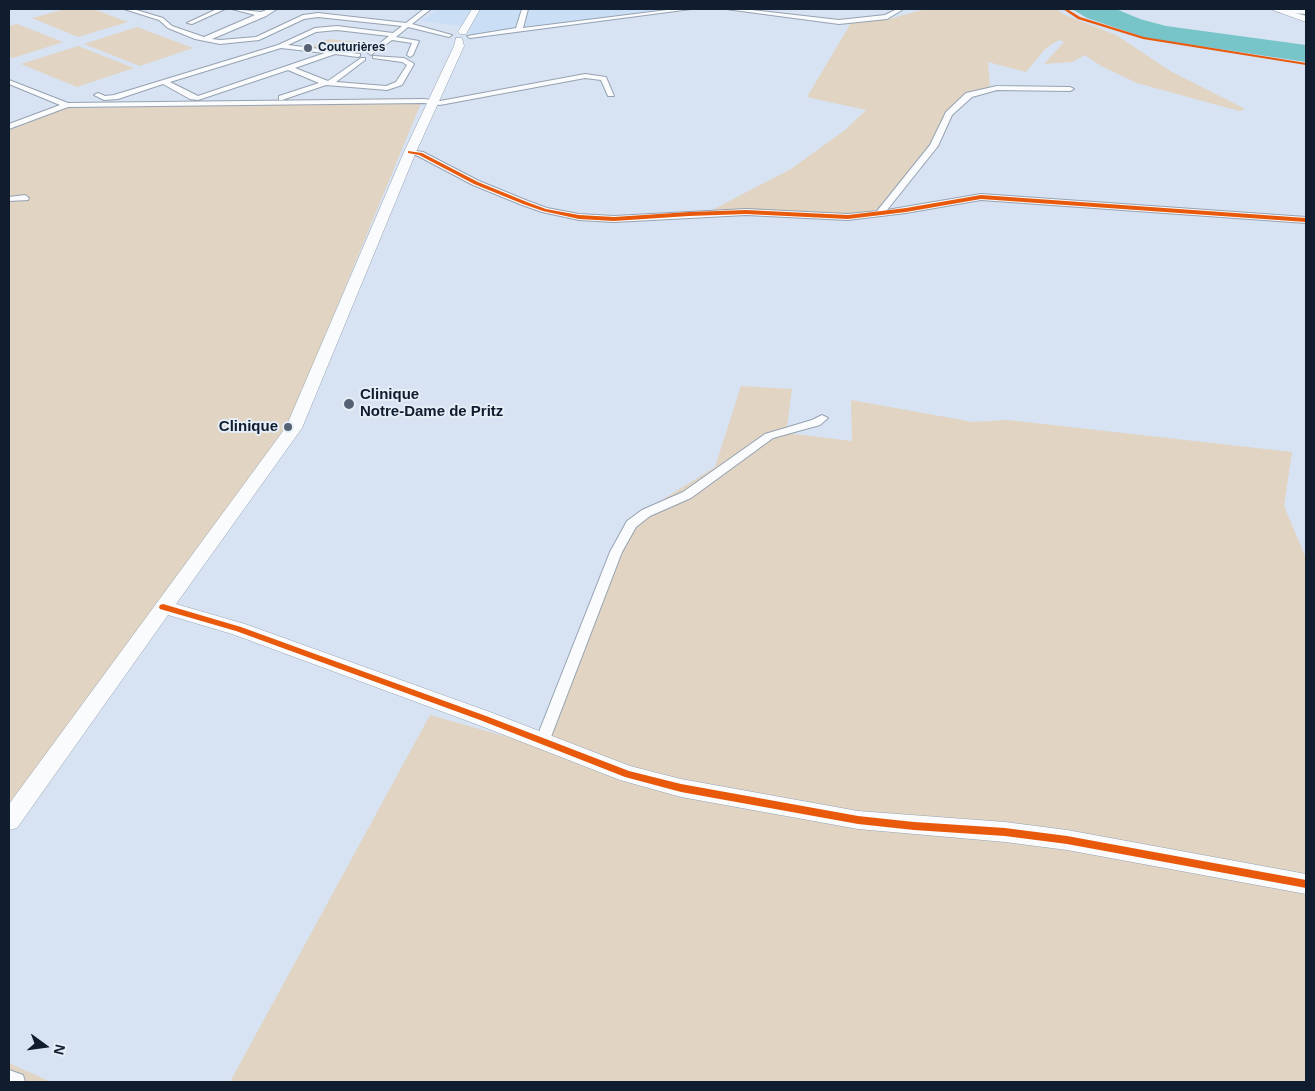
<!DOCTYPE html>
<html>
<head>
<meta charset="utf-8">
<style>
  body { margin:0 }
  #map { position:relative; width:1315px; height:1091px; overflow:hidden; background:#d7e3f2; font-family:Helvetica,sans-serif }
  canvas { display:block }
  .frame { position:absolute; inset:0; border:10px solid #0f1d2e; pointer-events:none }
  .north { position:absolute; left:20px; top:1021px; width:50px; height:50px; -webkit-text-stroke:4px #e5edf7; paint-order:stroke; rotate:104deg; font-size:14px; font-weight:700; line-height:20px; text-align:center; color:#0f1d2e }
  .north::after { content:''; display:block; margin:auto; width:18px; height:22px; background:#0f1d2e; clip-path:polygon(50% 0,100% 100%,50% 72%,0 100%) }
</style>
</head>
<body>
<div id="map">
<canvas width="1315" height="1091"></canvas>
<div class="frame"></div>
<div class="north">N</div>
</div>
<script>
const g = document.querySelector('canvas').getContext('2d');
g.lineJoin = 'round';
function paint(path, color) {
  g.fillStyle = color;
  g.fill(path, 'evenodd');
}
function toPath(rows) {
  const path = new Path2D();
  for (const r of rows) {
    path.moveTo(r[0], r[1]);
    for (let i = 2; i < r.length; i += 2) path.lineTo(r[i], r[i + 1]);
  }
  return path;
}
function trace(path, color, width, dash) {
  g.strokeStyle = color;
  g.lineWidth = width;
  g.lineCap = dash ? 'butt' : 'round';
  g.setLineDash(dash || []);
  g.stroke(path);
}
function drawText(font, color, halo, rows, align = 'center') {
  g.font = font + ' Helvetica,sans-serif';
  g.lineWidth = 4;
  g.setLineDash([]);
  g.textBaseline = 'middle';
  g.strokeStyle = halo;
  g.fillStyle = color;
  for (const [text, x, y, turn = 0] of rows) {
    g.save();
    g.translate(x, y);
    g.rotate((+turn || 0) * Math.PI / 180);
    g.textAlign = isNaN(turn) ? turn : align;
    if (halo) g.strokeText(text, 0, 0);
    g.fillText(text, 0, 0);
    g.restore();
  }
}
paint(toPath([
  [438,9,677,9,677,11,467,40,470,27,421,21]
]), '#cadef6');
paint(toPath([
  [65,9,93,9,128,22,78,37,32,18],
  [926,9,1056,9,1065,15,1116,35,1172,72,1245,109,1239,111,1137,83,1101,66,1085,55,1072,62,1044,64,1064,42,1059,40,1045,49,1026,72,988,62,990,87,968,93,948,113,927,152,882,207,859,215,710,211,791,169,845,130,866,110,807,97,851,23,889,19],
  [17,24,63,42,13,58,9,56,9,26],
  [137,27,193,48,140,66,84,44],
  [328,39,380,44,370,51,358,53,311,47],
  [78,46,134,68,77,87,21,64],
  [421,103,283,438,160,608,9,823,9,127,58,106,69,108],
  [741,386,792,389,786,433,852,441,851,400,973,422,1008,420,1292,452,1284,506,1306,558,1306,1082,230,1082,430,715,536,745,625,523,715,467],
  [9,1063,51,1082,9,1082]
]), '#e1d4c2');
paint(toPath([
  [1072,9,1116,9,1140,19,1166,26,1306,45,1306,62,1146,38,1087,18]
]), '#78c5c9');
const street = toPath([
  [124,9,133,9,163,18,172,26,204,37,255,15,232,9,261,12,269,9,277,9,266,16,212,39,220,40,256,37,303,15,318,13,406,23,424,9,431,9,412,24,452,35,449,37,408,27,396,37,419,41,413,55,410,57,407,55,412,43,392,40,371,55,368,53,369,52,389,36,337,30,316,32,288,45,360,54,360,56,358,57,335,54,295,68,328,81,361,58,365,58,365,60,336,82,386,86,396,82,407,65,402,62,373,58,373,56,404,58,413,63,414,64,402,85,387,90,326,85,282,100,279,100,279,96,319,83,288,70,198,100,190,99,163,84,118,99,104,100,94,95,98,93,105,96,114,95,278,45,315,28,337,26,393,33,402,26,318,17,304,19,259,40,220,44,195,39,168,28,159,20,124,9],
  [281,48,325,53,198,96,170,82,281,48],
  [217,9,225,9,192,24,187,23,217,9],
  [522,9,528,9,523,28,675,9,691,9,470,38,467,36,516,28,522,9],
  [726,9,743,9,839,20,885,15,897,9,902,10,887,19,839,24,726,9],
  [1281,9,1306,10,1306,14,1279,12,1281,9],
  [585,74,606,77,614,96,608,96,601,80,585,78,440,105,424,103,68,107,9,129,9,124,60,105,9,84,9,80,68,103,424,99,440,101,585,74],
  [997,86,1070,87,1074,89,1070,91,997,90,972,97,952,115,938,146,887,210,981,194,1306,217,1306,223,981,200,906,213,848,220,746,215,614,222,579,220,542,212,522,205,473,185,418,156,406,152,410,150,423,152,479,181,528,201,547,208,579,214,614,216,746,209,848,214,877,211,930,145,946,112,966,93,997,86],
  [25,195,29,198,28,200,9,201,9,197,25,195],
  [822,415,828,418,820,425,773,438,691,498,650,516,636,527,622,552,549,742,547,746,542,748,537,746,535,742,610,552,627,521,642,510,683,492,765,434,812,420,822,415],
  [9,1070,23,1075,25,1082,9,1082,9,1070]
]);
const secondary = toPath([
  [472,9,480,9,466,34,460,34,458,32,472,9],
  [1270,9,1282,9,1306,16,1306,22,1270,9],
  [456,38,462,38,464,46,416,152,302,428,176,604,245,624,490,712,630,766,681,779,858,811,1005,822,1067,830,1306,874,1306,894,1067,850,1005,842,858,829,681,797,620,780,476,724,232,634,168,615,17,828,9,830,9,804,286,427,404,152,454,46,456,38]
]);
trace(street, '#96a2b1', 2);
trace(secondary, '#96a2b1', 1);
paint(street, '#f9fbfd');
paint(secondary, '#f9fbfd');
paint(toPath([
  [1063,9,1067,9,1080,17,1144,37,1306,63,1306,65,1143,39,1078,19,1063,9],
  [408,151,422,153,478,182,527,202,546,209,579,215,614,217,689,212,746,210,848,215,906,208,981,195,1306,218,1306,222,981,199,906,212,848,219,746,214,689,216,614,221,579,219,543,211,523,204,474,184,419,155,408,153,408,151],
  [163,604,241,627,486,716,629,771,681,784,858,816,914,822,1005,828,1067,836,1306,880,1306,888,1067,844,1005,836,914,830,858,824,681,792,625,777,480,720,236,631,160,609,159,607,160,605,163,604]
]), '#e8590c');
for (const [x, y, r, color] of [
  [308,48,5,"#556273"],
  [349,404,6,"#556273"],
  [288,427,5,"#556273"]
]) {
  const dot = new Path2D();
  dot.arc(x, y, r, 0, 2 * Math.PI);
  g.fillStyle = color;
  g.fill(dot);
  trace(dot, '#e5edf7', 2);
}
drawText('bold 12px', '#0f1d2e', '#e5edf7', [
  ["Couturières",318,48]
], 'left');
drawText('bold 15px', '#0f1d2e', '#e5edf7', [
  ["Clinique",360,395],
  ["Notre-Dame de Pritz",360,412],
  ["Clinique",278,427,"right"]
], 'left');
</script>
</body>
</html>
